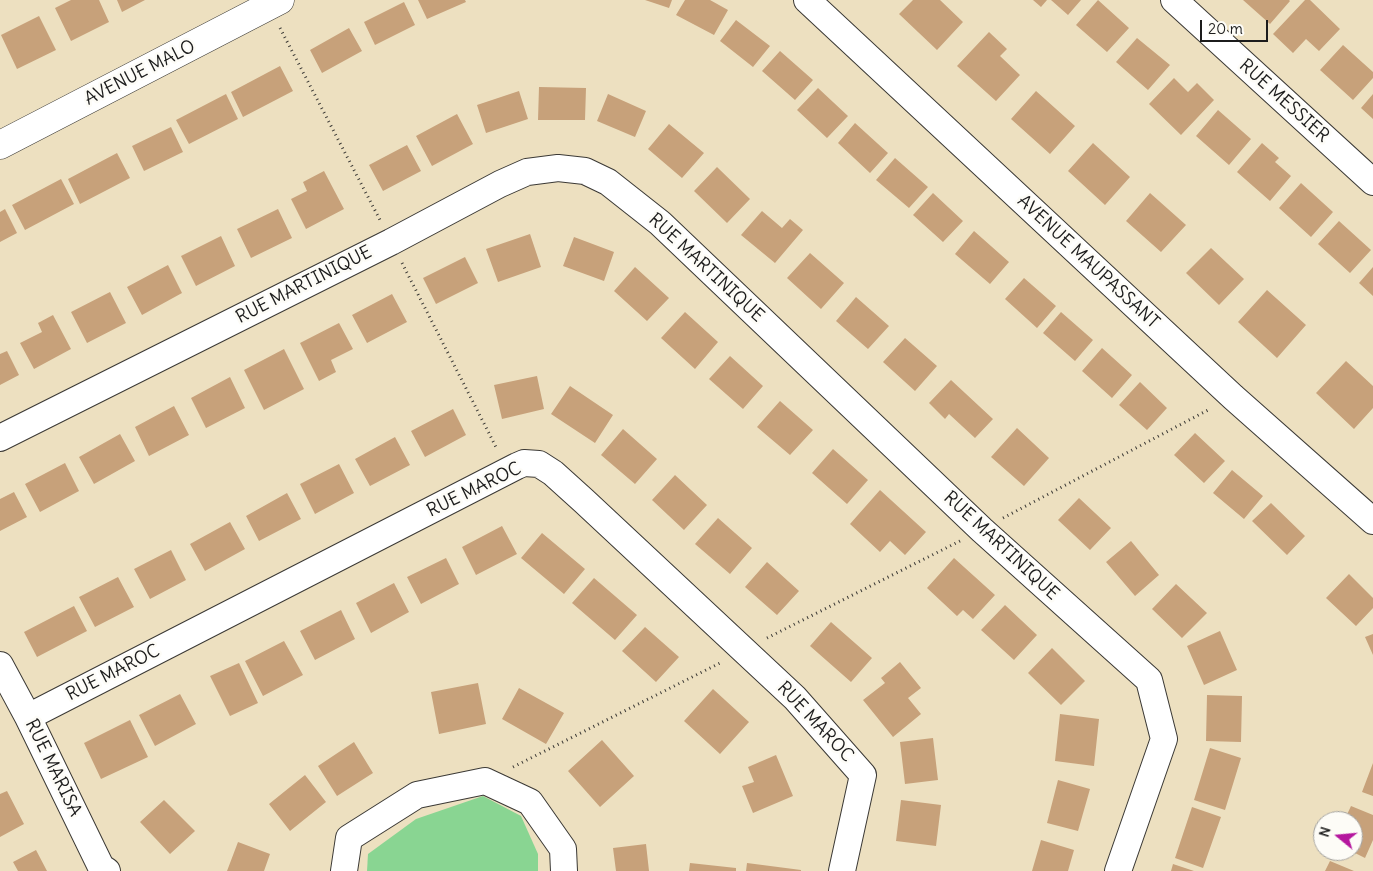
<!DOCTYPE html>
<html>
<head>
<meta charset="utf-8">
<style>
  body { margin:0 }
  #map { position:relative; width:1373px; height:871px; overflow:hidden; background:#ede0c0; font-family:Delius,sans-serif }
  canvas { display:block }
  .north { position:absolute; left:1313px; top:811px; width:50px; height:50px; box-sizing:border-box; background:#fdfcf7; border:1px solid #a3a29f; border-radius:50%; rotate:287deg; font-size:14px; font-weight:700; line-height:20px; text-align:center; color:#1c1c1c }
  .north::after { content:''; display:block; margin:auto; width:18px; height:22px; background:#b5179e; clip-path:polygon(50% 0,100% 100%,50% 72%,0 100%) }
  .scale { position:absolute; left:1200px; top:20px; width:68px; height:22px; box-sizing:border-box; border:2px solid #1c1c1c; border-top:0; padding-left:6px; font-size:15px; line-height:18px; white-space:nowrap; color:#1c1c1c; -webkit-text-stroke:4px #fdfcf7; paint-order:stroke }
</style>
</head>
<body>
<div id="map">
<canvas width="1373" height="871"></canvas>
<div class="north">N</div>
<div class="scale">20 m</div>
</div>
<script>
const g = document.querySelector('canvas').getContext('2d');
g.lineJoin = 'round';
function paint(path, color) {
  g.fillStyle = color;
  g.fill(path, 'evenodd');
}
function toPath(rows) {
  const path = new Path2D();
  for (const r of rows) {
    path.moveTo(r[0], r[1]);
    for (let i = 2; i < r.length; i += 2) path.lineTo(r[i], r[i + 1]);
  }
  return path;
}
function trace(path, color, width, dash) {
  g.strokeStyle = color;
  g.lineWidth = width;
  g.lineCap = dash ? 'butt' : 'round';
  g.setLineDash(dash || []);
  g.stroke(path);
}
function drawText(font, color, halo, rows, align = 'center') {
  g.font = font + ' Delius,sans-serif';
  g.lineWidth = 5;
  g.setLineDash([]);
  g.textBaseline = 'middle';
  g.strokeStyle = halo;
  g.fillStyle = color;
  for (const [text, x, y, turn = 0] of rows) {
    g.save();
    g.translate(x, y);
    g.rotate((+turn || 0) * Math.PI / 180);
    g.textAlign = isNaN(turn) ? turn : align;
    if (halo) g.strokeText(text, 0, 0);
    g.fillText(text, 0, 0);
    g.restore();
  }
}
paint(toPath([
  [483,796,521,816,538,854,538,871,367,871,368,854,416,819]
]), '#89d592');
paint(toPath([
  [71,0,99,0,109,22,71,41,55,8],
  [117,0,145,0,122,12],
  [418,0,465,0,466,2,427,19],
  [645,0,672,0,669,8],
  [685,0,710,0,728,10,714,35,676,15],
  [913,0,940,0,963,22,937,50,899,14],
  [1033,0,1047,0,1041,7],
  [1051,0,1081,0,1068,15],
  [1098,0,1129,28,1107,52,1076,25],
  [1243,0,1289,0,1290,1,1270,24],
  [1305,0,1310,0,1340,29,1319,51,1306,39,1293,53,1273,34],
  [404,2,415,25,375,45,364,22],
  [39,16,56,50,17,69,1,35],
  [736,20,770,46,753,67,720,41],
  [349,28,362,51,322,73,310,50],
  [989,32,1007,49,1000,56,1020,75,996,101,957,66],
  [1137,38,1170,65,1148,90,1116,62],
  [1343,45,1373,72,1373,78,1353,100,1320,70],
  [780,51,813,80,795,100,762,71],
  [280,66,293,91,243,117,231,92],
  [1174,78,1188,92,1197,83,1214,100,1181,135,1149,104],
  [539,87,586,88,585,120,538,120],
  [818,88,848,116,827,138,797,110],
  [519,91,528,119,486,133,477,105],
  [1036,91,1075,126,1050,154,1011,119],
  [226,94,238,119,189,144,176,120],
  [608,94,646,111,635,137,597,121],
  [1373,94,1373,119,1361,108],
  [1218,110,1251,139,1229,165,1196,136],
  [457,114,473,144,432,166,416,136],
  [855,123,888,153,870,173,838,143],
  [669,124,704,153,682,178,648,149],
  [171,127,183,152,144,171,132,146],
  [1093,143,1130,177,1105,205,1068,171],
  [1262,143,1279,158,1275,162,1291,176,1270,201,1237,172],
  [407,145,421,171,383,191,369,165],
  [117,153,130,178,80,204,68,179],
  [895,158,928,187,909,208,876,180],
  [717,167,750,199,727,223,694,191],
  [324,171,344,209,306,229,291,199,307,191,303,182],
  [61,179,74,204,25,230,12,205],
  [1301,183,1333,212,1311,237,1279,208],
  [933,193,963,221,943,242,913,215],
  [1150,193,1186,225,1161,252,1126,221],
  [5,209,17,233,0,242,0,212],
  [278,209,292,238,251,258,237,229],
  [762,211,782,228,790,219,803,230,775,263,741,235],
  [1339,221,1371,250,1350,273,1318,244],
  [974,231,1009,262,990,284,955,254],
  [530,234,541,267,498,282,486,249],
  [221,236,235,266,196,286,181,256],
  [574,237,614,252,604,281,563,266],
  [1211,248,1244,279,1219,305,1186,273],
  [810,253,844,283,821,309,787,278],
  [465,257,478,283,436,304,423,278],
  [168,265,182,293,142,315,127,287],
  [635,267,669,298,647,321,614,291],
  [1373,267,1373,296,1359,283],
  [1024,278,1056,306,1037,328,1005,299],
  [1267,290,1306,325,1277,358,1238,322],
  [110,292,126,323,87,343,71,312],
  [392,294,407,322,367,343,352,315],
  [856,297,889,326,868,349,836,321],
  [685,312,718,342,695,369,661,338],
  [1061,312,1093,340,1075,361,1043,333],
  [53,315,71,349,34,369,20,343,42,332,38,323],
  [339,323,353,349,331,360,336,372,319,381,300,343],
  [905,338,937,366,915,391,883,362],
  [1102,348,1132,375,1112,398,1082,371],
  [284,349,304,389,264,410,244,370],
  [7,351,19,375,0,385,0,354],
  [730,356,763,386,743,409,709,379],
  [1346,361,1373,386,1373,408,1354,429,1316,393],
  [537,376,544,409,502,419,494,385],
  [230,377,245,408,206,428,191,398],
  [951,380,993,419,975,438,949,414,945,419,929,403],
  [1140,382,1167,408,1147,430,1119,405],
  [570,386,613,415,595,443,551,414],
  [780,401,813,430,790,455,757,427],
  [174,406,189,435,149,456,135,427],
  [453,409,466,435,425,457,411,431],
  [1017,428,1049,458,1024,486,991,457],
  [623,429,657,459,635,484,601,455],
  [1195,433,1225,461,1204,483,1174,455],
  [120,434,135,461,94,484,79,457],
  [395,437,410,465,370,486,355,459],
  [833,449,868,480,847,504,812,473],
  [65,463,79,491,40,512,25,484],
  [339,464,354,493,315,514,300,484],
  [1232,470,1263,496,1244,519,1213,493],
  [675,475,707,505,684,530,652,500],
  [880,490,926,532,905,555,890,541,880,552,850,524],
  [14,492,27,517,0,531,0,499],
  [287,493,301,519,259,541,246,516],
  [1079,498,1111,528,1090,550,1058,520],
  [1271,503,1305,536,1287,555,1252,521],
  [718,518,752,548,730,574,695,544],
  [230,522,245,549,205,571,190,544],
  [502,526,517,554,476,575,462,547],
  [542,533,585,569,564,594,521,558],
  [1131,541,1159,575,1135,596,1106,562],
  [171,550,186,580,150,599,134,569],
  [446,558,459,584,421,604,407,577],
  [954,558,995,595,973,619,963,610,957,616,927,588],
  [767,562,799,591,777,615,745,587],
  [1349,574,1373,598,1373,608,1356,626,1326,598],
  [118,577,134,607,95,627,79,597],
  [594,578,637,615,615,640,572,603],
  [394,583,409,612,371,633,356,603],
  [1176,584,1207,613,1182,638,1152,609],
  [1005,605,1037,635,1014,660,981,630],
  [74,606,87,631,37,657,24,632],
  [341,610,355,639,315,660,300,631],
  [831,622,872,658,851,682,810,646],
  [645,627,679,657,656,682,622,651],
  [1220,631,1237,670,1204,685,1187,646],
  [1373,634,1373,655,1365,637],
  [284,641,303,675,263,696,245,661],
  [1052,648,1085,681,1061,705,1028,673],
  [900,662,921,688,908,698,921,714,893,737,863,700,885,683,881,678],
  [239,663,258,703,230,716,210,676],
  [478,683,486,724,439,734,431,692],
  [519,688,564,713,546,744,502,719],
  [713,689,749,722,720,754,684,721],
  [180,694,196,724,155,746,139,715],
  [1207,695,1242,696,1241,742,1206,741],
  [1060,714,1099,719,1094,766,1055,761],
  [130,720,148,757,101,779,84,743],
  [933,738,938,780,905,784,900,742],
  [602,740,634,776,600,807,568,771],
  [354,742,373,773,337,796,318,766],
  [1210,748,1241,758,1225,810,1194,800],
  [776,755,793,796,753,813,742,786,754,782,748,767],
  [1373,763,1373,796,1362,792],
  [305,775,326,802,290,831,269,804],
  [1058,780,1090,789,1078,831,1047,823],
  [7,791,24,824,0,837,0,794],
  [164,800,195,831,170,854,140,822],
  [901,800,941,805,936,846,896,841],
  [1351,806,1373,815,1373,840,1365,858,1353,852,1353,821,1344,821],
  [1192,807,1221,817,1203,868,1175,858],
  [1041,840,1074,850,1068,871,1032,871],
  [238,842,270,854,264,871,227,871],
  [646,844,649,871,616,871,613,848],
  [36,850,47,871,18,871,13,862],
  [1330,861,1354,871,1325,871],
  [690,863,736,868,736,871,689,871],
  [747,863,801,870,801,871,746,871],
  [1173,864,1194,871,1171,871]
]), '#c7a17a');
const minor = toPath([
  [807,0,1233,397,1373,521],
  [1174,0,1373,182],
  [0,438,391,242,500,184,527,172,558,168,585,171,608,182,660,223,982,530,1149,680,1164,739,1118,871],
  [0,665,28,717,101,867,107,871],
  [28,717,517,466,524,463,539,464,553,473,584,501,795,698,863,775,842,871],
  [344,871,349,838,417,795,485,781,530,802,563,849,564,871]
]);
const tertiary = toPath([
  [0,145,280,0]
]);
trace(minor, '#3b3935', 28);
trace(tertiary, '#3b3935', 29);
trace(toPath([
  [280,28,380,220],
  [402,263,497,449],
  [1003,518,1210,409],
  [767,638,960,541],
  [513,767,722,662]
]), '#3b3935', 3, [1, 4]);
trace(minor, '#fff', 26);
trace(tertiary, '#fff', 28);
drawText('18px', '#1c1c1c', '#fdfcf7', [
  ["AVENUE MALO",140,73,-27],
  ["RUE MESSIER",1284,101,42],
  ["AVENUE MAUPASSANT",1088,262,43],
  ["RUE MARTINIQUE",706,268,43],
  ["RUE MARTINIQUE",304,285,-27],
  ["RUE MAROC",474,490,-26],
  ["RUE MARTINIQUE",1001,546,43],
  ["RUE MAROC",113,673,-27],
  ["RUE MAROC",815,722,47],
  ["RUE MARISA",53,768,64]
]);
</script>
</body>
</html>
